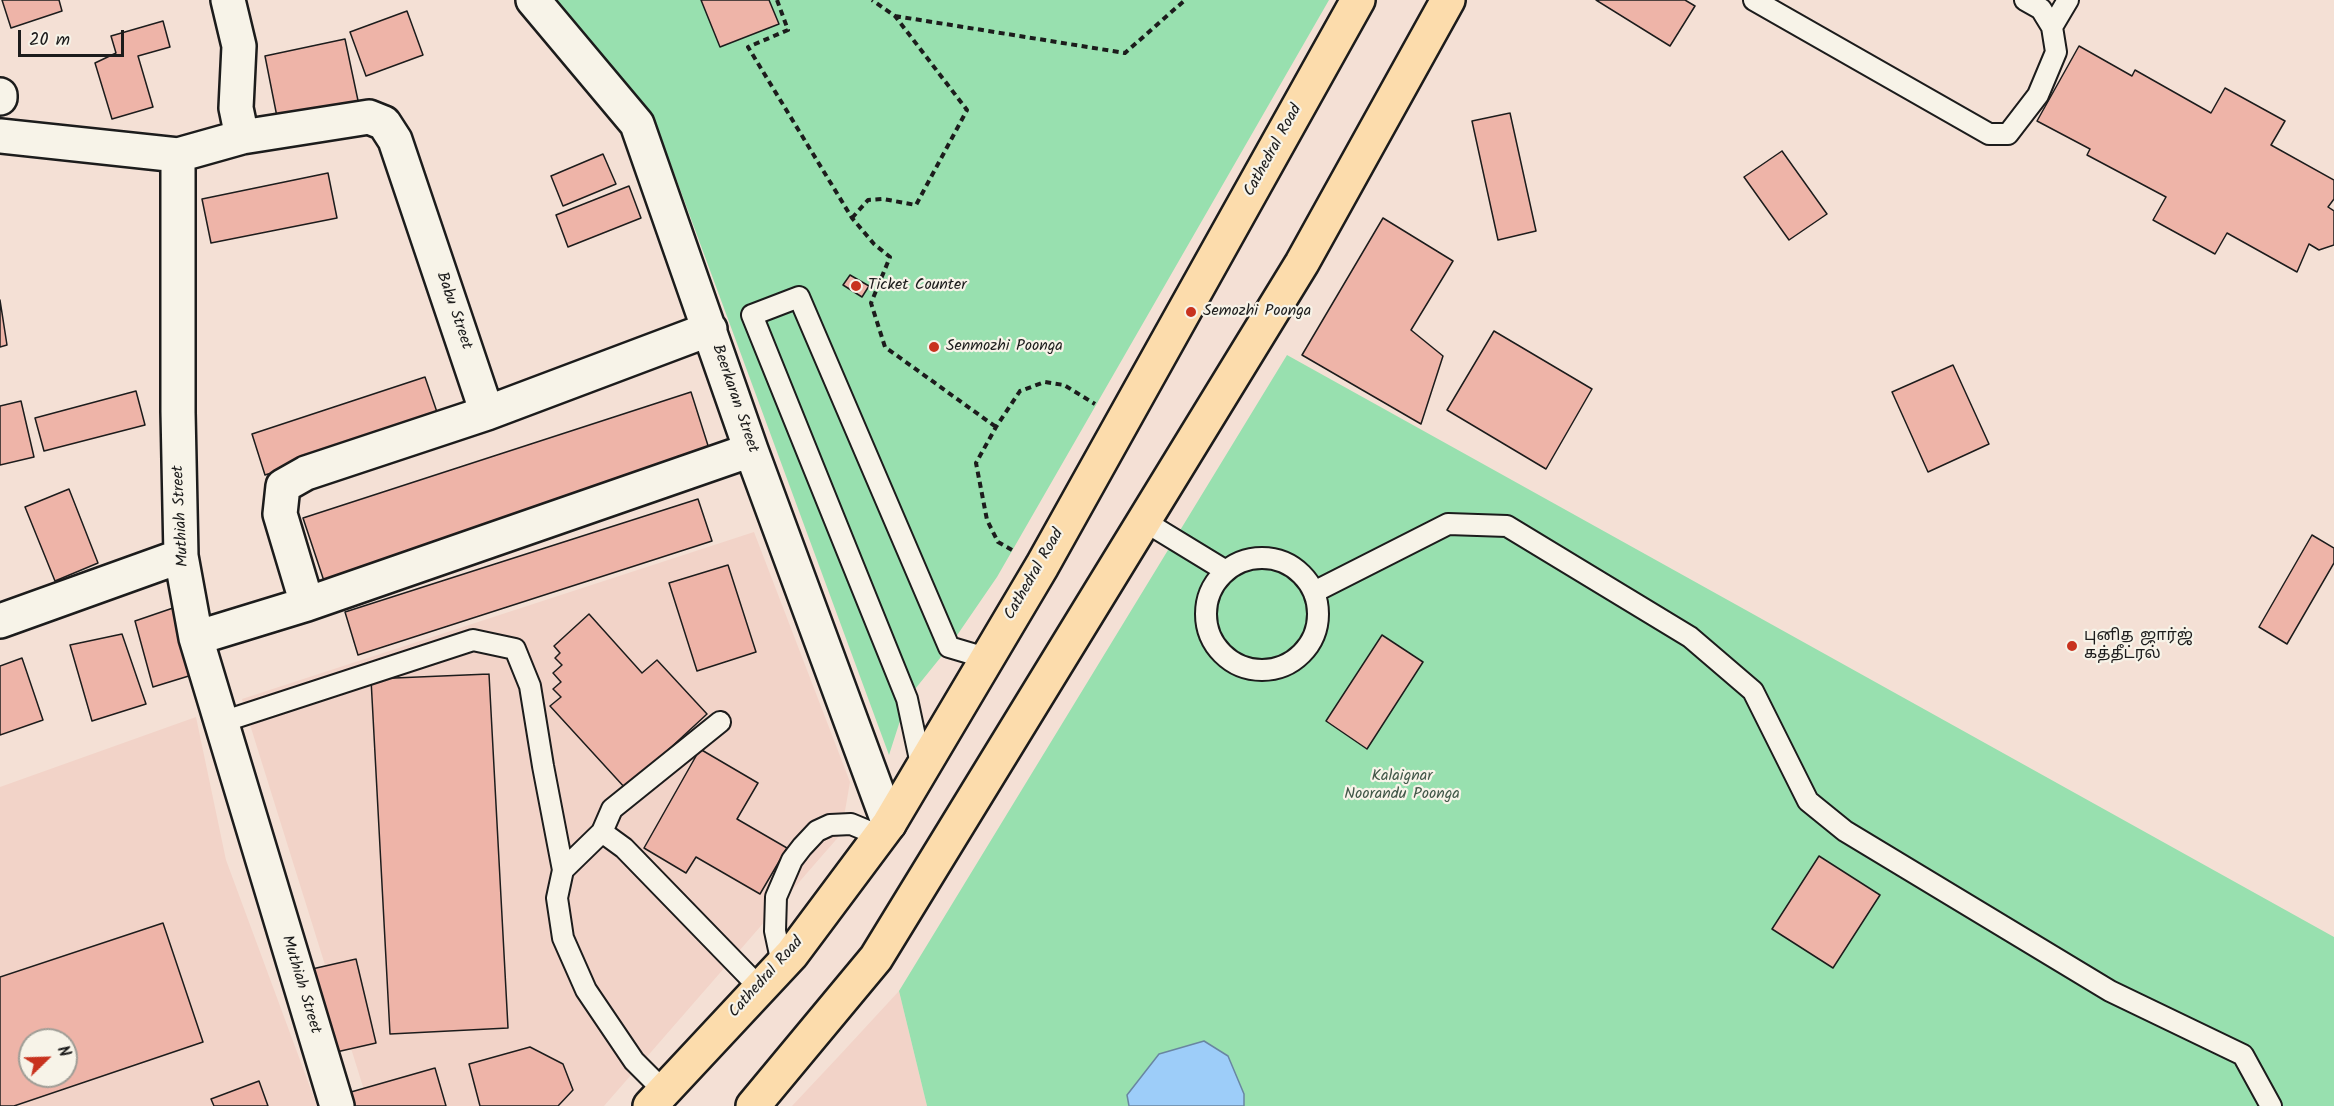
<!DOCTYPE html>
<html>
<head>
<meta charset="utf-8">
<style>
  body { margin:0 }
  #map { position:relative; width:2334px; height:1106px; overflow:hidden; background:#f4e0d5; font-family:Kalam,sans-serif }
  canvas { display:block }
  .north { position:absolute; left:18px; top:1028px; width:60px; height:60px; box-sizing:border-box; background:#f7f3e8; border:2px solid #9f9d96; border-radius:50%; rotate:67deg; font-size:16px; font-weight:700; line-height:24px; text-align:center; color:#1c1c1c }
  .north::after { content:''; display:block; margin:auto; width:21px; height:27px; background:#c8321e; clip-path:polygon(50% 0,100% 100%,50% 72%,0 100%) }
  .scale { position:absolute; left:18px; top:30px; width:106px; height:27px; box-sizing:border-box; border:3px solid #1c1c1c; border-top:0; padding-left:8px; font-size:18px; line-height:21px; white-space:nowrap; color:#1c1c1c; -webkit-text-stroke:4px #f7f3e8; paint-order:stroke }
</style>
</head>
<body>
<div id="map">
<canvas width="2334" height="1106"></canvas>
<div class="north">N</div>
<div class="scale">20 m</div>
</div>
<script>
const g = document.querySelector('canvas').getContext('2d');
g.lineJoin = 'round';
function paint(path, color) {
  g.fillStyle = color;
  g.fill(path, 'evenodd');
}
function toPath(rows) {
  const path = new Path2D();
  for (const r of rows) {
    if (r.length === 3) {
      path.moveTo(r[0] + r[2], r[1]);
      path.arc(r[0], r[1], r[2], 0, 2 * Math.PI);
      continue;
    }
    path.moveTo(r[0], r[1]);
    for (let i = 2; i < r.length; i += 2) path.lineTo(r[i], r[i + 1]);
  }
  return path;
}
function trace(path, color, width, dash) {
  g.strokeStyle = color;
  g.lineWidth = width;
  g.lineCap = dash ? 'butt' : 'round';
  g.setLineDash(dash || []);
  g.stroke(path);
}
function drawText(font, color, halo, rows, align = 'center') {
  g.font = font + ' Kalam,"Noto Sans Tamil",sans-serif';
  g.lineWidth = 4.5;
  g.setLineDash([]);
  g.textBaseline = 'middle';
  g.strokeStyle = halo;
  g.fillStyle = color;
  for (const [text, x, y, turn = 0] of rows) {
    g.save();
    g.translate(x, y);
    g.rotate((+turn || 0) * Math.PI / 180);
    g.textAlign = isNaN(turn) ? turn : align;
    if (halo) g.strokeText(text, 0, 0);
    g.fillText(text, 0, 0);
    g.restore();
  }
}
paint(toPath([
  [754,532,850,782,841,834,604,1106,369,1106,242,699],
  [196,717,226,860,317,1106,0,1106,0,787],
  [30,1040,66,1040,66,1076,30,1076],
  [899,991,927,1106,792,1106,838,1057]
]), '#f2d3c8');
paint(toPath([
  [557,0,1329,0,997,577,949,647,907,699,889,755,653,116],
  [1287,355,2334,937,2334,1106,927,1106,899,991]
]), '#98e0af');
const water = toPath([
  [1204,1041,1228,1056,1244,1094,1244,1106,1129,1106,1127,1095,1159,1054,1204,1041]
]);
paint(water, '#9dcdf9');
trace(water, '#6986a1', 1.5);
const building = toPath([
  [2,0,59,0,62,11,11,28,2,0],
  [701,0,769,0,779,24,720,47,701,0],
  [1596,0,1685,0,1695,6,1670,46,1596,0],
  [407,11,423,55,366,76,350,32,407,11],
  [163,21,170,47,138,56,153,107,112,119,95,63,116,53,111,36,163,21],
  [345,39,360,110,279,127,265,56,345,39],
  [2079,46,2132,76,2135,70,2211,113,2225,88,2285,121,2271,145,2334,180,2334,199,2328,207,2334,211,2334,245,2319,250,2309,244,2297,272,2227,233,2215,254,2153,220,2166,197,2087,155,2090,149,2037,121,2079,46],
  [1510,113,1536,231,1498,240,1472,121,1510,113],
  [1782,151,1827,214,1789,240,1744,177,1782,151],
  [603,154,616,184,563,206,551,176,603,154],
  [328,173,337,218,211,243,202,199,328,173],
  [629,186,641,218,568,247,556,215,629,186],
  [1383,218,1453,261,1411,330,1443,356,1421,424,1302,355,1383,218],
  [850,275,869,286,862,297,843,285,850,275],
  [0,300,7,345,0,347,0,300],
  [1494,331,1592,389,1546,469,1447,410,1494,331],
  [1953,365,1989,444,1928,472,1892,392,1953,365],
  [425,377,439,418,265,475,252,434,425,377],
  [136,391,145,425,44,451,35,418,136,391],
  [691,392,711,455,324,581,303,518,691,392],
  [21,401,34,457,0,465,0,406,21,401],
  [69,489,98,563,55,581,25,507,69,489],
  [698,499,712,541,358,655,345,612,698,499],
  [2312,535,2334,548,2334,563,2287,644,2259,627,2312,535],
  [728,565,756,652,697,671,669,583,728,565],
  [173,608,192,675,153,687,135,621,173,608],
  [589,614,642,673,657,660,707,714,626,789,550,706,561,697,553,689,561,682,553,673,562,665,555,658,560,653,554,646,589,614],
  [122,634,146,704,92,721,70,645,122,634],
  [1382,635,1423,662,1367,749,1326,721,1382,635],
  [22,658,43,720,0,735,0,666,22,658],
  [489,674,508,1028,390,1034,371,679,489,674],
  [700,749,758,783,737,819,787,848,760,894,696,857,686,873,644,848,700,749],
  [1819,856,1880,895,1833,968,1772,929,1819,856],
  [163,923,203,1042,14,1106,0,1106,0,977,163,923],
  [30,1040,66,1040,66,1076,30,1076,30,1040],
  [356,959,376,1043,332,1053,312,969,356,959],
  [530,1047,563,1064,573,1090,558,1106,480,1106,469,1064,530,1047],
  [435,1068,446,1106,355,1106,351,1092,435,1068],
  [259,1081,268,1106,214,1106,211,1099,259,1081]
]);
paint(building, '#eeb4a8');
trace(building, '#1c1c1c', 1.5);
const lane = toPath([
  [1754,0,1989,134,2008,134,2038,95,2056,52,2052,27,2041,9,2025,0],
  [2052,27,2068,0],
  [1144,521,1226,571],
  [1262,614,56],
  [1314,592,1448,524,1507,526,1690,637,1753,691,1808,801,1845,831,2110,991,2243,1055,2271,1106],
  [222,722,473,640,515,649,530,686,543,766,563,870,557,898,563,938,586,990,634,1061,664,1091],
  [922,769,907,699,752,315,799,297,949,647,986,658],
  [602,832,624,848,760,988],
  [563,870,602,832,612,809,720,722],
  [782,964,775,931,776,897,792,860,802,847,817,831,830,825,851,824,880,836]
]);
const street = toPath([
  [228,0,239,46,236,108,242,137],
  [533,0,637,124,751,450,889,824],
  [0,95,0,98],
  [0,136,178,155,178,412,181,556,196,638,337,1106],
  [178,155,242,137,369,117,384,123,395,140,487,413,710,329],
  [307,604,280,514,283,486,306,473,487,413],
  [0,621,181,556],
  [196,638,307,604,751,450]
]);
const primary = toPath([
  [650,1106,792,954,889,824,1042,566,1358,0],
  [753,1106,876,958,1302,263,1448,0]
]);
trace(lane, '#1c1c1c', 24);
trace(street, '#1c1c1c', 38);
trace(primary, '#1c1c1c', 38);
trace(toPath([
  [777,0,788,30,748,47,852,218,874,244,890,257,871,303,885,347,996,427],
  [895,16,1125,53,1185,0],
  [852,218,868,200,883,199,916,205,967,110,895,16,872,0],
  [1012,550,998,542,987,520,976,463,996,427,1020,391,1045,382,1064,385,1095,404]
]), '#1c1c1c', 4, [6, 4.5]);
trace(lane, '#f7f3e8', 20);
trace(street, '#f7f3e8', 33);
trace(primary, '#fcdcac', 33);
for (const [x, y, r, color] of [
  [856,286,6,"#c8321e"],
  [1191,312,6,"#c8321e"],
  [934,347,6,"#c8321e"],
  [2072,646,6,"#c8321e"]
]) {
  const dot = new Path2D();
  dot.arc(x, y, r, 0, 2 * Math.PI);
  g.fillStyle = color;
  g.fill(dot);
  trace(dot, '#f7f3e8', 2);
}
drawText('16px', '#1c1c1c', '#f7f3e8', [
  ["Cathedral Road",1274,151,-61],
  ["Babu Street",453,311,71],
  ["Beerkaran Street",734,399,71],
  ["Muthiah Street",182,516,-93],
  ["Cathedral Road",1035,575,-60],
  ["Cathedral Road",767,978,-48],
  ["Muthiah Street",300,985,73]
]);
drawText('16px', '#1c1c1c', '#f7f3e8', [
  ["Ticket Counter",868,286],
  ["Semozhi Poonga",1203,312],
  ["Senmozhi Poonga",946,347],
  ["புனித ஜார்ஜ்",2084,637],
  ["கத்தீட்ரல்",2084,655]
], 'left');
drawText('16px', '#415748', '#f7f3e8', [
  ["Kalaignar",1402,777],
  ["Noorandu Poonga",1402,795]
]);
</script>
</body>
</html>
